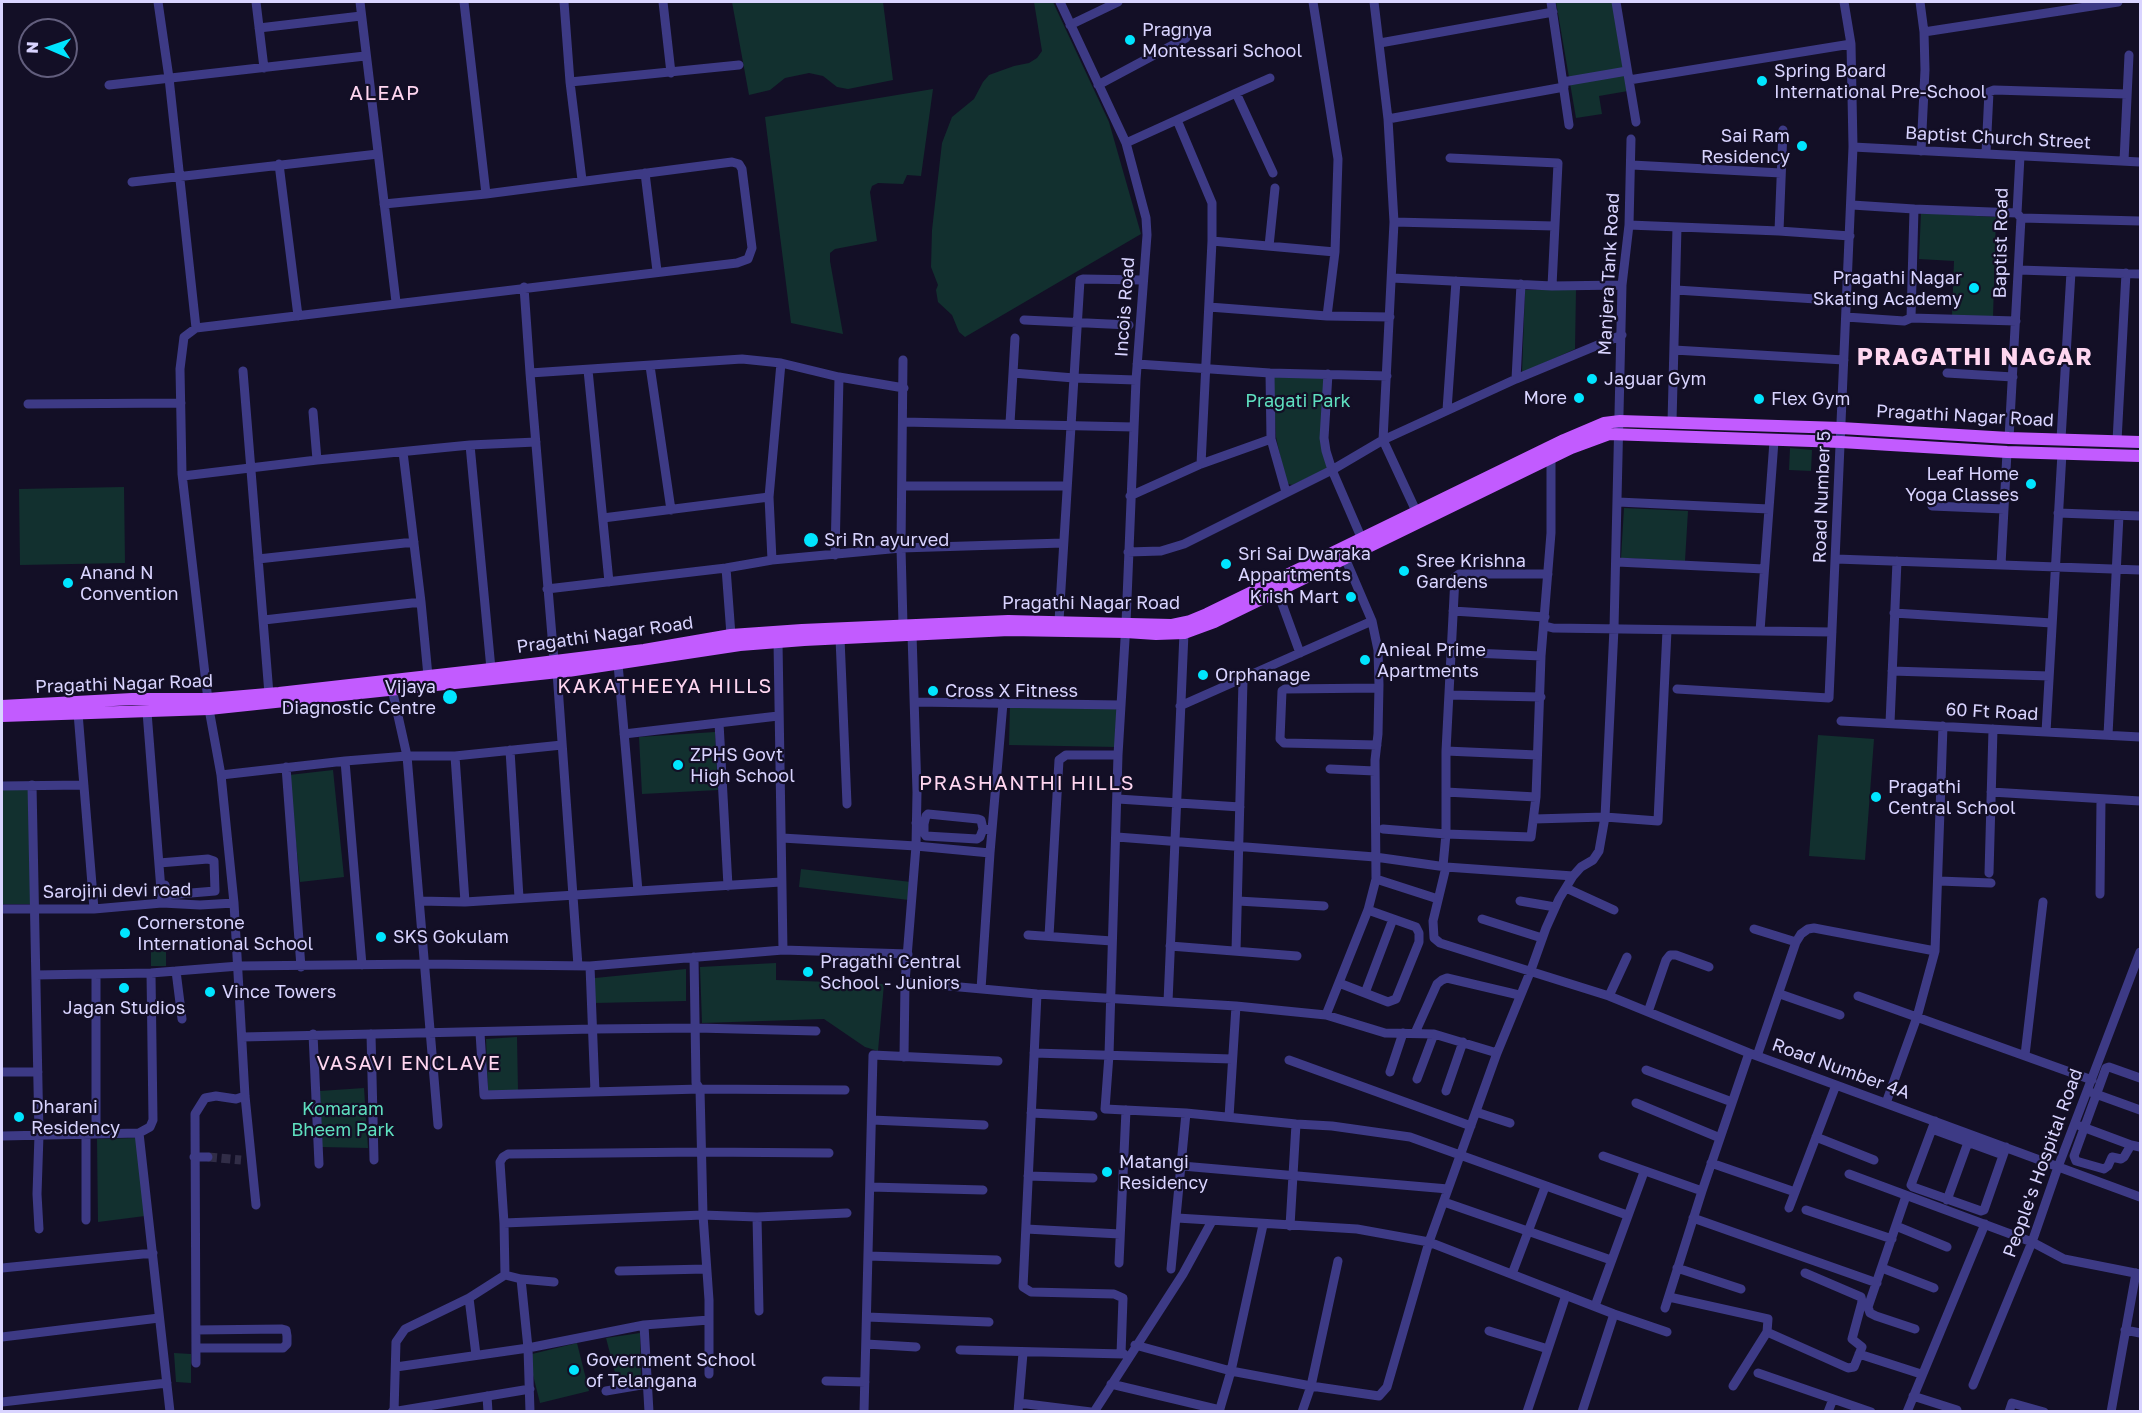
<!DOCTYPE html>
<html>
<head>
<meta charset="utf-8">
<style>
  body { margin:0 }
  #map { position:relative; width:2142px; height:1413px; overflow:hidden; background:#130f26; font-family:"Golos Text",sans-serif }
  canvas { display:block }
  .frame { position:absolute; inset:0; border:3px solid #d9d4ff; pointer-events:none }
  .north { position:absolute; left:18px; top:18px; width:60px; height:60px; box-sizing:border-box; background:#130f26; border:2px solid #625e7d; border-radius:50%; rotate:272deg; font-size:16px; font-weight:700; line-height:24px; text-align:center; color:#d9d4ff }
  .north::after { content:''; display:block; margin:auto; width:21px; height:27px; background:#00e5ff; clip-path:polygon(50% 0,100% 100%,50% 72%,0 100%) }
</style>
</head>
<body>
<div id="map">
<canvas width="2142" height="1413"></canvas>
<div class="frame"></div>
<div class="north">N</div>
</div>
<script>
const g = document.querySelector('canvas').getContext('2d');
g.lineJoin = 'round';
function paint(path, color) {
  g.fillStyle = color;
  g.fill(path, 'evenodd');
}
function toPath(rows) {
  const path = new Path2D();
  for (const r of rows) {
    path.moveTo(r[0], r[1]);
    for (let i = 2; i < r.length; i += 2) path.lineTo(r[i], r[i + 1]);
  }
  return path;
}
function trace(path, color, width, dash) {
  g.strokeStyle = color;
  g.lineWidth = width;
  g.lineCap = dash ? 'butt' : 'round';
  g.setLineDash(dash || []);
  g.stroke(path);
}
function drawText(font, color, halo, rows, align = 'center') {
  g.font = font + ' "Golos Text",sans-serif';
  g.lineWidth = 4.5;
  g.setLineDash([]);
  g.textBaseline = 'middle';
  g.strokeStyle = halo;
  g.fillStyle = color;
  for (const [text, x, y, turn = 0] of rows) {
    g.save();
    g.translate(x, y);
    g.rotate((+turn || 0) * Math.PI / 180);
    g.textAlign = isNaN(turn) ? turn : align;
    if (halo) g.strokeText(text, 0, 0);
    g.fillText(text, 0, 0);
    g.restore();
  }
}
paint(toPath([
  [732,2,883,2,893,80,848,89,837,87,823,76,809,73,785,78,770,90,749,95],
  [1034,2,1053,2,1109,122,1141,234,965,337,959,332,952,315,938,302,936,290,938,285,931,267,932,230,942,143,952,117,974,99,983,82,989,75,1014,66,1029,63,1037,58,1042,51],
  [1556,2,1614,2,1628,91,1599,96,1602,114,1576,118],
  [933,89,921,176,907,175,903,184,878,183,872,186,870,192,877,241,835,249,830,253,830,261,843,334,791,323,765,117],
  [1921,213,1996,217,1993,317,1952,316,1954,261,1919,259],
  [1525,290,1576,290,1575,349,1522,373],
  [1273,375,1324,378,1329,468,1292,485,1286,483,1276,437],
  [1790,448,1812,450,1811,471,1789,470],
  [124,487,125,563,20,565,19,489],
  [1624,508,1688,511,1685,561,1621,558],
  [1010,704,1118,707,1117,747,1009,745],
  [715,732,718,790,642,794,639,737],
  [1818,735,1874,739,1865,860,1809,856],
  [333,770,344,877,300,882,289,775],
  [2,788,30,788,30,904,2,904],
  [801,869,911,882,909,900,799,887],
  [151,950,166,950,166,966,151,966],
  [776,963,776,980,884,984,878,1051,865,1047,824,1019,702,1023,700,967],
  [686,969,686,1001,594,1003,595,978],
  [517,1037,518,1091,488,1092,486,1039],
  [364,1088,368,1148,322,1147,320,1091],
  [137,1138,145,1216,98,1222,97,1139],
  [640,1333,641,1379,618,1384,606,1338],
  [577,1343,589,1391,540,1403,528,1355],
  [174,1353,191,1354,191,1383,176,1382]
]), '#12302f');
trace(toPath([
  [208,1157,241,1160]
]), '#312d47', 9, [9, 4.5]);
trace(toPath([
  [158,2,169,78,196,328],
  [256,2,264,68],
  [360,2,396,302],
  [464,2,486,194],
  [564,2,570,82,582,180],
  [663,2,671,73],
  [1060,2,1126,143,1146,218,1147,235,1136,380,1126,623,1118,755,1109,1055,1105,1109,1186,1113,1296,1124,1332,1126,1410,1137,1627,1215],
  [1313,2,1338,159,1335,252,1327,316],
  [1374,2,1388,119,1394,222,1383,440,1416,511],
  [1551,2,1569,125],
  [1616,2,1636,122],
  [1920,2,1924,32,1925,70,1921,151],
  [1070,25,1118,2],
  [259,28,361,16],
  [1924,32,2118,2],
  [1380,43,1553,12],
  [1629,80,1851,44],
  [570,82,739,65],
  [1563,82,1627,71],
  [109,85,365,56],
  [1098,85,1186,38],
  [1236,93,1270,78],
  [1388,119,1564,87],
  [1177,120,1212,203,1212,241,1201,464],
  [1126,143,1236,93,1273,173],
  [1853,147,2140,162],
  [1986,153,1989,92,1994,90,2127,94],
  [1450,158,1558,163,1552,286],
  [2124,161,2129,55],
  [279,164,298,316],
  [1632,165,1781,173],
  [645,173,657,271],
  [132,182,378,154],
  [1852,205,1914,209],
  [2021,218,2140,221],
  [1394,222,1554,226],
  [1629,225,1779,231,1850,236],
  [1779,231,1783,130],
  [1212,241,1335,252],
  [1269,246,1275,188],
  [2019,270,2140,274],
  [1392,278,1552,286,1622,285],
  [524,287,530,373,554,660],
  [1676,290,1847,301],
  [1209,307,1327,316,1390,317],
  [1846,317,1904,321,1911,318,2016,321],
  [1911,318,1914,209,2017,213],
  [1024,320,1129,325],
  [1015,338,1013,373,1074,378,1136,380],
  [1674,350,1844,360],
  [903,360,901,548,903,625],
  [1137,364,1270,373,1387,376],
  [650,366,671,510],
  [588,370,609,582],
  [243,371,269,694],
  [530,373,742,359,781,363,839,377,904,388],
  [1270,373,1271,439,1286,492],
  [1947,373,2013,377],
  [1328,374,1324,438,1326,451,1332,470,1361,537],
  [1516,379,1521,284],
  [28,404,181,403],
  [1447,410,1456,281],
  [313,412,317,460],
  [903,422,1134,427],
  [1672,422,1677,227],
  [1010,423,1013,373],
  [2009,438,2021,218,2017,213,2020,156],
  [2061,439,2071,272],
  [2117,441,2126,273],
  [470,445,491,669],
  [403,452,421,602,428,676],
  [183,476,317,460,470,445,536,442],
  [902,486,1067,486],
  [1130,496,1201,464,1271,439],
  [1618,502,1769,509],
  [1932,506,2004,509],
  [2058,513,2140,516],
  [603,518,769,497],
  [1128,552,1161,551,1184,544,1332,470,1383,440,1516,379,1622,335],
  [835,555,839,377],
  [258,559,414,542],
  [1836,559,2140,570],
  [772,560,769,497,781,363],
  [1617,562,1764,569],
  [2001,565,2007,452],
  [726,568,731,635],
  [547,589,726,568,772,560,901,548,1063,543],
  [1277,590,1300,653],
  [1453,611,1545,617],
  [1894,613,2052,623],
  [264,620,421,602],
  [1059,621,1080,280,1083,279,1142,280],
  [1545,626,1553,628,1832,632],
  [1760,631,1774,441],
  [840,638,847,804],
  [778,642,783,950],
  [1451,652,1541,656],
  [618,664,638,891],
  [1892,671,2049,676],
  [557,672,578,966],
  [392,689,407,756,438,1125],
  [1677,689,1829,698,1853,147,1851,44,1844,2],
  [1449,695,1541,697],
  [915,702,1121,705],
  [1180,706,1372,621,1345,558],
  [147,712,162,903],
  [78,713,94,909],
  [1841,721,2140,737],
  [719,723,728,886],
  [1890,723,1897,561],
  [2046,732,2062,453],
  [624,734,778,716],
  [2108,735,2119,515],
  [1377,745,1284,743,1280,739,1282,691,1285,689,1379,688],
  [510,750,519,898],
  [1446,751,1537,755],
  [455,756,465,902],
  [345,761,362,965],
  [286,767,301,967],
  [1330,769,1375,771],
  [221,775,345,761,407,756,455,756,562,745],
  [32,785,39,1135,37,1194,39,1229],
  [2,786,84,785],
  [1446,792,1536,797],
  [1991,792,2140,801],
  [1118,799,1240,807],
  [1534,819,1605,817,1658,821,1667,630],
  [916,823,924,824,926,816,928,814,978,819,981,820,983,829,992,830],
  [924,824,924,833,926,836,977,839,980,837,983,829],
  [1383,829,1446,834,1531,837,1536,797,1541,656,1551,533,1551,458],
  [1117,837,1375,857,1446,867,1573,876],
  [782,838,916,846,990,853],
  [159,863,208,859,214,861,215,891,167,895,165,885],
  [1443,866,1446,834,1446,751,1455,577,1459,574,1548,574],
  [1446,867,1433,921,1434,938,1440,943,1609,996,1749,1053,2140,1197],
  [1989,873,1993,729],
  [1376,879,1438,899],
  [1939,881,1991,883],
  [1566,888,1614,910],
  [2100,894,2101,800],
  [420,901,465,902,781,882],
  [1238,901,1324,906],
  [1520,901,1555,907],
  [2,909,94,909,162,903,200,905,234,903],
  [1482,919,1542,938],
  [1754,929,1796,942],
  [1028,935,1112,941],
  [1049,936,1059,760,1066,755,1118,755],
  [1170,946,1297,956],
  [1236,951,1243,680],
  [694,957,696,1083,700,1089,703,1215,709,1300,709,1374],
  [590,966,595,1092],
  [176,971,182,1019],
  [151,973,153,1120,150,1127,139,1133,170,1412],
  [96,974,96,1134],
  [36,975,151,973,239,966,426,964,590,966,783,950,908,954],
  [905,982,1037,994,1236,1006,1326,1015,1385,1033,1434,1034,1497,1053],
  [1339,983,1388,1002,1396,999,1419,942,1419,933,1416,927,1368,910],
  [981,989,990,853,1003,703],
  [1365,993,1393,919],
  [1037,994,1023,1287,1031,1292,1114,1294,1123,1298,1121,1354],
  [1780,994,1840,1015],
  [1609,996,1627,957],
  [1858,996,2092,1080],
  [1168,1002,1184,633],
  [1648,1012,1666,960,1670,955,1676,955,1709,967],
  [1326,1015,1368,910,1376,879,1375,760,1378,734,1379,685,1378,650,1372,621],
  [480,1033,484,1095,700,1089,845,1090],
  [1415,1033,1437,984,1442,980,1447,978,1519,995],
  [313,1034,319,1164],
  [371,1034,374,1160],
  [242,1037,593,1029,697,1028,816,1031],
  [1034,1053,1232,1059],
  [2025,1055,2043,902],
  [1757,1056,1796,942,1801,934,1808,929,1814,928,1935,951],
  [904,1057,905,982,916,846,917,792,912,634],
  [1289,1060,1471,1126],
  [1646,1070,1732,1102],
  [2,1072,38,1072],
  [1390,1072,1403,1033],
  [2140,1078,2109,1067,2106,1068,2074,1156,2076,1161,2104,1169,2108,1166,2112,1157,2121,1159,2124,1157,2131,1145,2140,1147],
  [1417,1079,1434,1034],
  [1446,1091,1463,1042],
  [2093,1093,2140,1110],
  [1636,1103,1720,1138],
  [1886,1103,1917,1017,1935,951,1943,726],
  [1476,1112,1510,1123],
  [1031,1113,1093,1116],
  [1229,1117,1236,1006],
  [872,1120,984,1125],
  [1935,1121,1911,1185,1913,1187,1981,1211,1984,1210,2006,1147],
  [2080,1126,2131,1145],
  [1932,1129,2003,1155],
  [86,1134,86,1220],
  [2,1136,139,1133],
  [1816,1137,1874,1160],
  [1603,1156,1702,1191],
  [194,1157,208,1157],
  [1711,1163,1795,1192],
  [1182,1166,1448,1189],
  [1849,1174,2032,1242,2064,1259,2140,1274],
  [1028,1176,1093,1178],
  [870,1187,983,1190],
  [1906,1196,1868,1307,1870,1313,1876,1316,1915,1329],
  [1947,1200,1970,1137],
  [1444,1202,1611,1260],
  [256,1205,245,1096,234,903,221,775,209,709,182,474,180,369,184,337,196,328,737,263,748,259,752,248,742,169,739,164,732,162,486,194,384,204],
  [1789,1208,1836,1085],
  [1806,1210,1892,1239],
  [757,1217,759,1311],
  [1177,1218,1357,1229,1429,1242,1614,1314,1667,1332],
  [1693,1218,1877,1283],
  [504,1223,703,1215,757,1217,847,1213],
  [1290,1226,1296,1124],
  [1896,1226,1947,1247],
  [1026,1229,1120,1234],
  [868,1256,997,1260],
  [1119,1263,1126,1110],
  [2,1268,153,1253],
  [1677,1268,1741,1289],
  [1882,1268,1934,1288],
  [1171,1269,1186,1113],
  [619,1271,706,1269],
  [1512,1274,1545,1187],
  [505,1275,504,1223,500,1162,503,1157,508,1154,702,1152,829,1153],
  [521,1279,528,1348,530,1412],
  [1669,1297,1768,1319,1767,1332,1733,1386],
  [469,1298,476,1355],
  [1595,1306,1644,1172],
  [1665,1308,1702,1191,1749,1053],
  [867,1317,989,1322],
  [644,1325,649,1412],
  [196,1330,282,1329,286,1330,287,1336,287,1344,283,1348,196,1348],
  [2125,1330,2140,1333],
  [1489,1331,1548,1349],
  [1767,1332,1848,1368,1854,1367,1862,1347,1852,1339,1862,1302,1861,1297,1805,1273],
  [2,1337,159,1318],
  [866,1344,916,1347],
  [1135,1345,1231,1371,1311,1386,1379,1396,1387,1387,1429,1242,1497,1053,1531,970,1546,928,1559,899,1573,876,1581,867,1593,860,1599,851,1605,817,1614,628,1622,285,1629,225,1631,139],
  [960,1350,1124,1354],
  [1859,1354,1921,1374],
  [196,1363,195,1114,205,1098,216,1096,236,1099,245,1096],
  [396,1367,528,1348,644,1325,709,1320],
  [1758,1373,1871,1412],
  [826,1381,865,1382],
  [1111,1384,1220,1410],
  [1973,1385,2032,1242,2058,1167,2140,952],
  [606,1391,647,1384],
  [487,1396,488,1412],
  [1913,1396,1957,1410],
  [2,1402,167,1383],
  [1019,1403,1091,1412],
  [392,1412,530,1389],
  [394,1412,396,1342,405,1329,469,1298,505,1275,521,1279,554,1282],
  [864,1412,873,1055,998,1061],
  [1018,1412,1023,1353],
  [1094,1412,1183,1274,1212,1221],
  [1219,1412,1231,1371,1263,1225],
  [1302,1412,1311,1386,1338,1261],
  [1527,1412,1566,1295],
  [1582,1412,1614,1314],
  [1828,1412,1833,1399],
  [1907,1412,1985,1224],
  [2009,1412,2012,1403,2044,1412],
  [2111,1412,2136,1273]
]), '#3d3a85', 9);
trace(toPath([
  [2,706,132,699,209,699,279,693,491,669,644,650,731,635,802,630,1008,621,1171,625,1190,621,1207,614,1564,440,1604,423,1620,421,1841,428,2009,438,2140,442],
  [2,716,209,709,568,671,740,645,804,640,1009,630,1126,632,1156,634,1184,633,1214,622,1571,448,1609,434,1841,442,2007,452,2140,456]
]), '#c25bff', 12);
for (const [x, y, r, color] of [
  [1130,40,6,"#00e5ff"],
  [1762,81,6,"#00e5ff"],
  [1802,146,6,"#00e5ff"],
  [1974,288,6,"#00e5ff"],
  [1592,379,6,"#00e5ff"],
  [1579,398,6,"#00e5ff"],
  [1759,399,6,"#00e5ff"],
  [2031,484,6,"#00e5ff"],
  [811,540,8,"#00e5ff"],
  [1226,564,6,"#00e5ff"],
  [1404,571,6,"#00e5ff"],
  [68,583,6,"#00e5ff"],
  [1351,597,6,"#00e5ff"],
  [1365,660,6,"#00e5ff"],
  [1203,675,6,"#00e5ff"],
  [933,691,6,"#00e5ff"],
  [450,697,8,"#00e5ff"],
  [678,765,6,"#00e5ff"],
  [1876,797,6,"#00e5ff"],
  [125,933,6,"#00e5ff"],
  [381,937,6,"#00e5ff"],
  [808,972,6,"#00e5ff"],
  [124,988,6,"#00e5ff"],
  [210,992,6,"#00e5ff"],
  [19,1117,6,"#00e5ff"],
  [1107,1172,6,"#00e5ff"],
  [574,1370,6,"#00e5ff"]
]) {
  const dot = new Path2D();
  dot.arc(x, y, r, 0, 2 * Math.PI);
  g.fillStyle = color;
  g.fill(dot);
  trace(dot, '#130f26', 2);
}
drawText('18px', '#d9d4ff', '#130f26', [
  ["Pragnya",1142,30],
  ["Montessari School",1142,51],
  ["Spring Board",1774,71],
  ["International Pre-School",1774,92],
  ["Sai Ram",1790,136,"right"],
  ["Residency",1790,157,"right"],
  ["Pragathi Nagar",1962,278,"right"],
  ["Skating Academy",1962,299,"right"],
  ["Jaguar Gym",1604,379],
  ["More",1567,398,"right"],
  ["Flex Gym",1771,399],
  ["Leaf Home",2019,474,"right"],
  ["Yoga Classes",2019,495,"right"],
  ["Sri Rn ayurved",824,540],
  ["Sri Sai Dwaraka",1238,554],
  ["Appartments",1238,575],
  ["Sree Krishna",1416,561],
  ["Gardens",1416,582],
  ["Anand N",80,573],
  ["Convention",80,594],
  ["Krish Mart",1339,597,"right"],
  ["Anieal Prime",1377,650],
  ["Apartments",1377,671],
  ["Orphanage",1215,675],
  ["Vijaya",436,687,"right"],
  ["Diagnostic Centre",436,708,"right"],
  ["Cross X Fitness",945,691],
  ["ZPHS Govt",690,755],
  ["High School",690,776],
  ["Pragathi",1888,787],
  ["Central School",1888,808],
  ["Cornerstone",137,923],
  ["International School",137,944],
  ["SKS Gokulam",393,937],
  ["Pragathi Central",820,962],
  ["School - Juniors",820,983],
  ["Vince Towers",222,992],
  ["Jagan Studios",124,1008,"center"],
  ["Dharani",31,1107],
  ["Residency",31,1128],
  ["Matangi",1119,1162],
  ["Residency",1119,1183],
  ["Government School",586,1360],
  ["of Telangana",586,1381]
], 'left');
drawText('18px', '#d9d4ff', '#130f26', [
  ["Baptist Church Street",1998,138,3],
  ["Baptist Road",2001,243,-89],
  ["Manjera Tank Road",1609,274,-87],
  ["Incois Road",1125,307,-86],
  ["Pragathi Nagar Road",1965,416,3],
  ["Road Number 5",1822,497,-88],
  ["Pragathi Nagar Road",1091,603],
  ["Pragathi Nagar Road",605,635,-8],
  ["Pragathi Nagar Road",124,684,-2],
  ["60 Ft Road",1992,712,3],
  ["Sarojini devi road",117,891,-1],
  ["Road Number 4A",1841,1069,20],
  ["People's Hospital Road",2043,1163,-70]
]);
drawText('18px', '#5fe0c0', '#130f26', [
  ["Pragati Park",1298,401],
  ["Komaram",343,1109],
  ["Bheem Park",343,1130]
]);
g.letterSpacing = '1.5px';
drawText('20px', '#ffd6f0', '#130f26', [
  ["ALEAP",385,94],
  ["KAKATHEEYA HILLS",665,687],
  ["PRASHANTHI HILLS",1027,784],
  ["VASAVI ENCLAVE",409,1064]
]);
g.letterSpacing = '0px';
g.letterSpacing = '1.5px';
drawText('bold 24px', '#ffd6f0', '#130f26', [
  ["PRAGATHI NAGAR",1975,357]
]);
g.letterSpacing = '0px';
</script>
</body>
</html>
